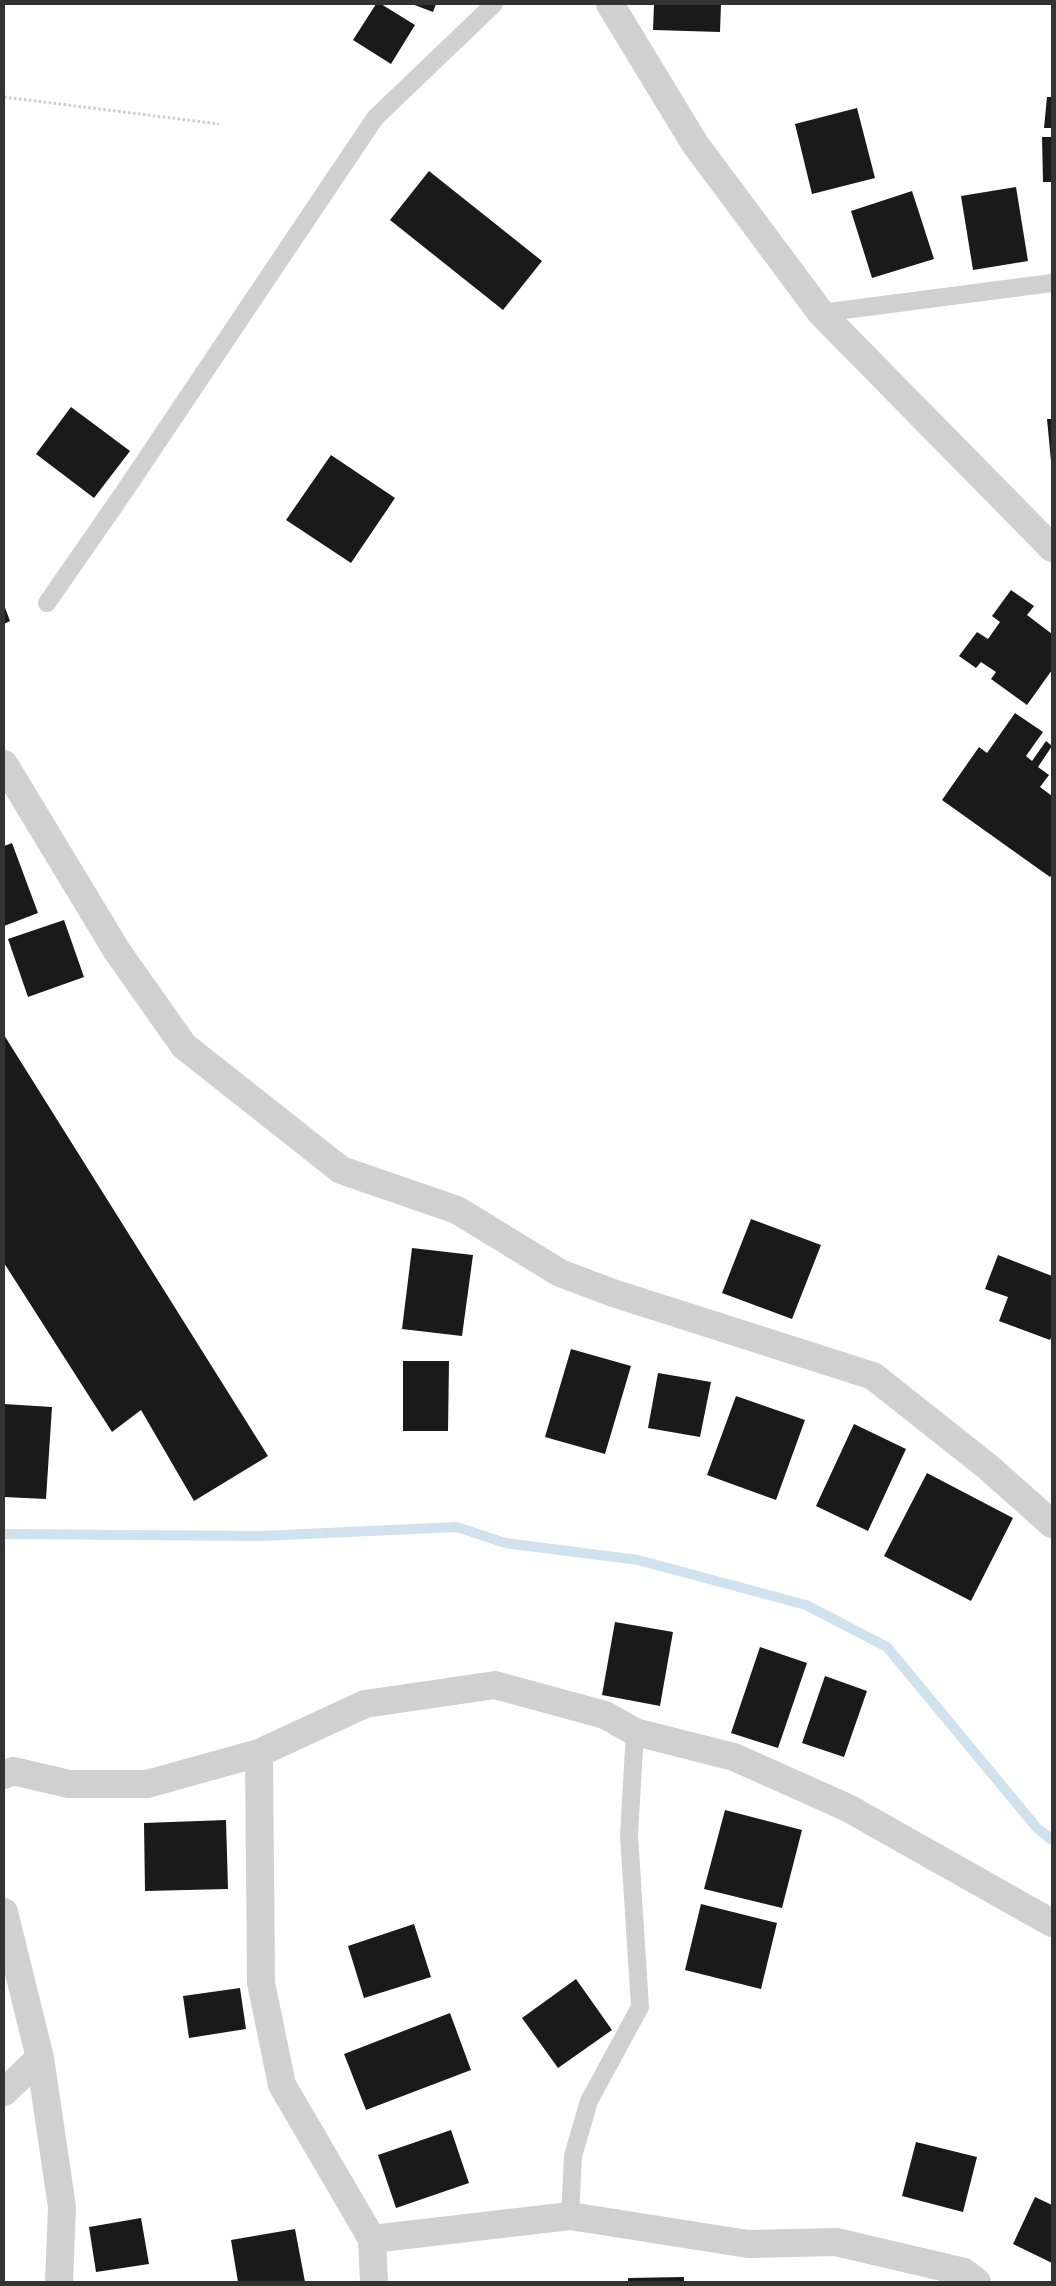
<!DOCTYPE html>
<html>
<head>
<meta charset="utf-8">
<style>
  body { margin:0 }
  #map { position:relative; width:1056px; height:2286px; overflow:hidden; background:#fff; font-family:Raleway,sans-serif }
  canvas { display:block }
  .frame { position:absolute; inset:0; border:5px solid #333; pointer-events:none }
</style>
</head>
<body>
<div id="map">
<canvas width="1056" height="2286"></canvas>
<div class="frame"></div>
</div>
<script>
const g = document.querySelector('canvas').getContext('2d');
g.lineJoin = 'round';
function toPath(rows) {
  const path = new Path2D();
  for (const r of rows) {
    path.moveTo(r[0], r[1]);
    for (let i = 2; i < r.length; i += 2) path.lineTo(r[i], r[i + 1]);
  }
  return path;
}
function trace(path, color, width, dash) {
  g.strokeStyle = color;
  g.lineWidth = width;
  g.lineCap = dash ? 'butt' : 'round';
  g.setLineDash(dash || []);
  g.stroke(path);
}
function paint(path, color) {
  g.fillStyle = color;
  g.fill(path, 'evenodd');
}
trace(toPath([
  [4,1534,261,1536,457,1527,505,1543,638,1560,806,1605,887,1647,1037,1828,1052,1840]
]), '#cfe2ee', 10);
paint(toPath([
  [376,4,381,4,415,25,391,64,353,40],
  [412,4,436,4,433,12],
  [654,4,721,4,720,32,653,30],
  [1047,97,1052,97,1052,128,1044,128],
  [857,108,875,178,812,194,795,124],
  [1042,137,1052,137,1052,182,1043,182],
  [429,171,542,261,503,310,390,220],
  [1016,187,1028,261,973,270,961,196],
  [912,191,934,259,872,278,851,211],
  [71,407,130,451,94,498,36,454],
  [1047,419,1052,419,1052,461,1051,461],
  [331,455,395,498,351,563,286,520],
  [1011,590,1034,606,1027,615,1052,634,1052,670,1027,705,991,679,996,672,981,662,976,668,959,656,977,632,988,639,1000,622,992,616],
  [4,605,10,621,4,624],
  [1015,713,1043,732,1026,756,1032,761,1046,741,1052,746,1038,767,1049,775,1040,787,1052,796,1052,874,1050,877,942,800,979,747,987,753],
  [12,843,38,913,4,926,4,846],
  [64,920,84,977,28,997,8,939],
  [4,1035,268,1456,194,1501,141,1410,112,1432,4,1263],
  [751,1219,821,1245,792,1319,722,1293],
  [412,1248,473,1255,462,1336,402,1329],
  [998,1255,1052,1276,1052,1335,1050,1340,999,1321,1008,1297,985,1289],
  [571,1349,631,1366,605,1454,545,1437],
  [403,1361,449,1361,448,1431,403,1431],
  [658,1373,711,1382,700,1437,648,1428],
  [736,1396,805,1420,776,1500,707,1475],
  [4,1404,52,1407,46,1499,4,1497],
  [854,1424,906,1449,868,1531,816,1506],
  [927,1473,1013,1518,971,1601,884,1556],
  [615,1622,673,1632,660,1706,602,1695],
  [760,1647,807,1663,778,1748,731,1733],
  [825,1676,867,1691,844,1757,802,1743],
  [725,1810,802,1830,782,1908,704,1889],
  [226,1820,228,1889,145,1891,144,1823],
  [701,1904,777,1923,761,1989,685,1970],
  [414,1924,431,1977,364,1998,348,1946],
  [576,1979,612,2030,558,2068,522,2018],
  [240,1988,246,2029,189,2038,183,1996],
  [450,2013,471,2070,366,2110,344,2054],
  [451,2130,469,2183,396,2208,378,2155],
  [916,2142,977,2157,963,2212,902,2196],
  [1035,2197,1052,2205,1052,2263,1013,2244],
  [141,2218,149,2264,96,2272,89,2227],
  [295,2229,305,2282,238,2282,231,2240],
  [684,2277,684,2282,628,2282,628,2278]
]), '#1a1a1a');
trace(toPath([
  [4,97,219,124]
]), '#cdcdcd', 3, [2.5, 2.5]);
trace(toPath([
  [821,313,1052,283],
  [47,603,124,492,375,118,494,4],
  [570,2216,573,2156,589,2101,640,2007,629,1835,635,1732]
]), '#d0d0d0', 18);
trace(toPath([
  [610,4,695,144,821,313,1052,548],
  [4,764,117,951,184,1046,341,1170,457,1210,560,1273,613,1293,873,1376,988,1467,1052,1524],
  [259,1753,261,1983,282,2085,372,2239,374,2282],
  [4,1775,13,1771,69,1784,147,1784,259,1753,365,1704,495,1685,605,1715,635,1732,734,1757,848,1808,1052,1923],
  [4,1912,40,2058,4,2092],
  [40,2058,62,2207,59,2282],
  [372,2239,570,2216,748,2244,836,2242,964,2272,977,2282]
]), '#d0d0d0', 28);
</script>
</body>
</html>
